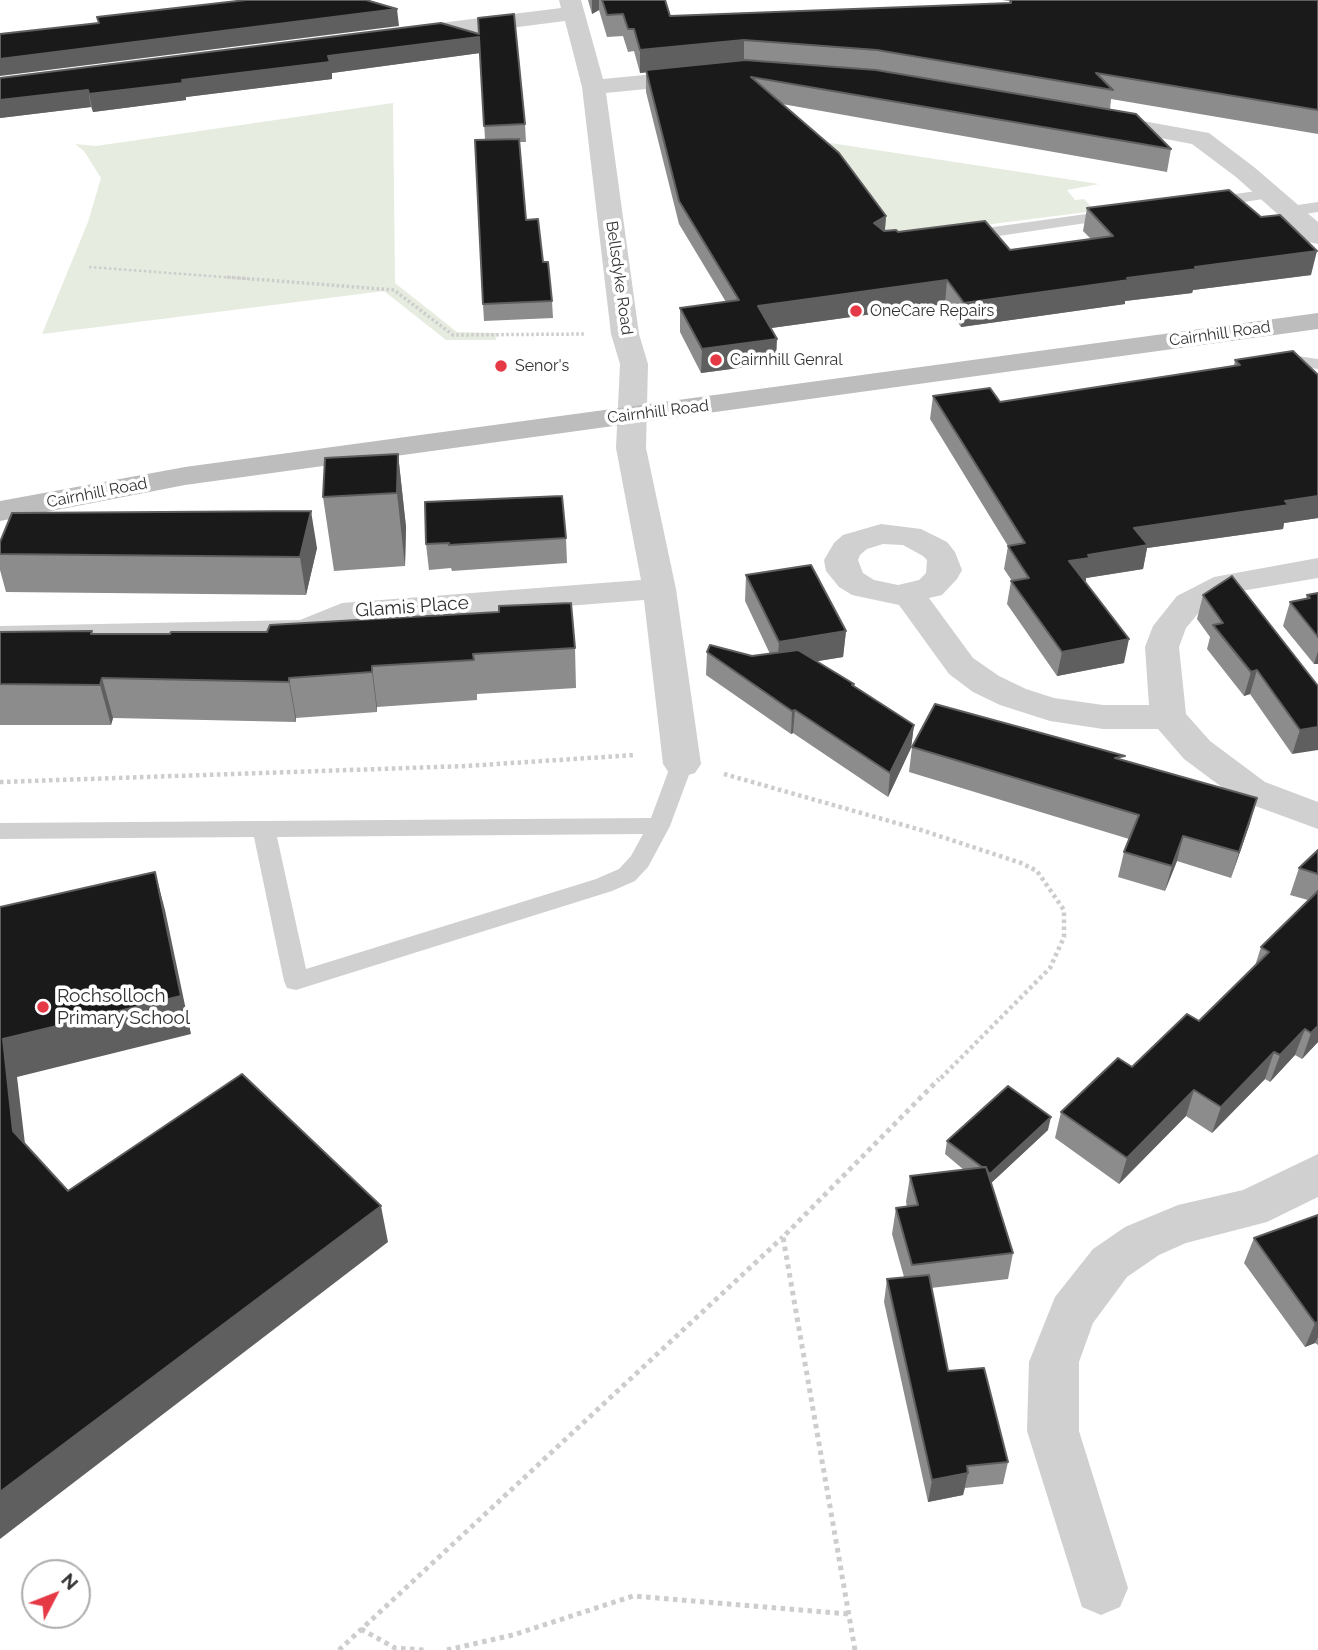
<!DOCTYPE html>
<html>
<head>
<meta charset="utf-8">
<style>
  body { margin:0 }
  #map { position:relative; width:1318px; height:1650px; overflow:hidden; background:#fff; font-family:Raleway,sans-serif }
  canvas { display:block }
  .north { position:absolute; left:21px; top:1559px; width:70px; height:70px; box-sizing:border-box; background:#fff; border:2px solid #adadad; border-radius:50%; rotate:48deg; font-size:19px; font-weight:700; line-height:28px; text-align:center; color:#333 }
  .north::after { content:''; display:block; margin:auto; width:24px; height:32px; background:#e63946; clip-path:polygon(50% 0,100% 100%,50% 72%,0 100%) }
</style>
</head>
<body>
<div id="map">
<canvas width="1318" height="1650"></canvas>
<div class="north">N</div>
</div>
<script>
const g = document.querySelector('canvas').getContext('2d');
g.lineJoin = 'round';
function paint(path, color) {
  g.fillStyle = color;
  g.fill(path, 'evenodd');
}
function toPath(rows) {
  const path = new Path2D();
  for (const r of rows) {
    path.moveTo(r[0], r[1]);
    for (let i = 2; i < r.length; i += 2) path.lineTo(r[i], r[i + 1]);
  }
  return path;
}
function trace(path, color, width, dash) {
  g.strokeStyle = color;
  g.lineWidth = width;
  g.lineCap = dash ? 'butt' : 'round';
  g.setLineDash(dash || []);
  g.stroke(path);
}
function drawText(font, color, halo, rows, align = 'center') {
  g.font = font + ' Raleway,sans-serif';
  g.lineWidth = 7;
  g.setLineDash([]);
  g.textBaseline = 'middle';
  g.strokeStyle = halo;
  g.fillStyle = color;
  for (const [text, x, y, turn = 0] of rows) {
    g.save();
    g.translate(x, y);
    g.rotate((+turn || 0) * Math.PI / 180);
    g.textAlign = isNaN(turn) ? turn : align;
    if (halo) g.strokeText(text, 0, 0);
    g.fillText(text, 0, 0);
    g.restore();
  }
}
paint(toPath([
  [393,103,395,283,457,332,497,333,496,340,446,340,384,291,42,334,88,222,101,178,84,151,75,144,96,146],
  [804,139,1099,184,1067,190,1075,200,1084,199,1095,211,873,239]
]), '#e6ecdf');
trace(toPath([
  [89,267,250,279]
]), '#cdcdcd', 2.5, [2.5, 2.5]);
trace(toPath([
  [227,277,394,290,453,335,586,334]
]), '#cdcdcd', 3.5, [2.5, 2.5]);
trace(toPath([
  [724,774,921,830,1021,863,1037,871,1064,910,1064,937,1050,968,938,1081],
  [0,782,466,766,635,755]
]), '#cdcdcd', 4.5, [3.5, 3.5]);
trace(toPath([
  [361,1629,395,1648,424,1650],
  [339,1650,783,1237],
  [447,1650,513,1635,633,1596,848,1614],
  [855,1650,783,1237,939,1079]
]), '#cdcdcd', 5, [4.5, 4.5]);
paint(toPath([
  [1270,189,1278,194,1275,197,1208,208,1200,203,1208,198,1270,189],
  [1318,202,1318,212,1291,216,1283,211,1291,206,1318,202],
  [1115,210,1123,215,1120,218,965,241,957,236,965,231,1115,210],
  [1276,353,1318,359,1318,369,1270,362,1267,358,1270,354,1276,353],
  [682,757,690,759,693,764,670,826,648,867,635,881,612,891,296,990,287,988,284,981,254,837,0,839,0,823,651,818,671,764,674,759,682,757],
  [643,834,631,856,619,869,596,879,306,969,277,837,643,834]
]), '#d0d0d0');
paint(toPath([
  [559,0,581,0,603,79,696,70,704,72,707,77,704,82,696,84,606,93,639,334,648,364,646,448,676,589,701,764,695,773,682,777,669,773,663,764,644,600,349,623,306,642,0,648,0,626,300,620,342,603,641,580,616,448,620,364,611,334,582,87,565,21,408,41,400,39,397,34,400,29,408,27,561,8,559,0],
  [1099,113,1209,133,1254,167,1318,222,1318,244,1309,242,1236,177,1192,144,1091,125,1087,120,1091,115,1099,113],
  [881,524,921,529,947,542,955,552,962,570,957,579,942,595,929,598,973,658,999,676,1026,689,1054,698,1103,705,1149,705,1145,647,1153,626,1177,596,1214,577,1318,558,1318,578,1235,592,1201,610,1186,628,1179,647,1186,714,1210,741,1265,782,1318,802,1318,829,1239,800,1184,759,1158,729,1103,729,1050,721,1000,705,973,692,949,674,899,605,852,595,839,587,826,571,824,560,834,543,843,535,881,524],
  [883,544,903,545,923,556,927,560,926,573,919,580,898,585,874,580,863,573,858,560,860,555,867,549,883,544],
  [1318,1154,1318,1197,1267,1222,1186,1243,1159,1255,1127,1277,1093,1323,1079,1362,1079,1431,1128,1588,1120,1607,1101,1615,1082,1607,1027,1431,1029,1362,1055,1297,1093,1249,1125,1227,1178,1205,1243,1190,1318,1154]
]), '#d0d0d0');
paint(toPath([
  [1318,313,1318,329,185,485,0,521,0,501,185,467,1318,313]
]), '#bdbdbd');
paint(toPath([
  [588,0,665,0,670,16,1009,3,1009,1,1002,0,1318,0,1318,134,1111,99,1110,110,1171,149,1167,172,782,104,886,216,885,231,1010,250,1091,239,1083,231,1087,208,1311,275,1193,290,1192,293,1125,301,1125,304,961,327,945,304,771,328,776,363,701,373,680,332,680,308,726,302,679,224,646,92,646,72,640,73,634,51,628,52,623,36,607,37,599,10,592,14],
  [479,34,525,124,526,142,519,142,526,220,543,262,552,301,553,318,484,321,483,304,485,139,480,53,332,73,332,79,186,97,186,100,93,112,91,107,0,118,0,78],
  [1235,360,1318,375,1318,518,1284,523,1283,529,1147,548,1143,569,1086,578,1085,582,1124,663,1057,676,1007,604,1011,581,1012,581,1004,569,1008,546,930,419,933,396,1000,402,1234,366],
  [398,454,406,527,405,566,334,571,323,497],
  [566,538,567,563,452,571,451,568,429,570,426,544],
  [0,542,317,548,306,595,6,592,0,570],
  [746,575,846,631,843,657,816,661,914,725,911,748,888,797,793,733,791,734,706,675,707,652,752,656,770,654,745,601],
  [1318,593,1318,664,1314,664,1283,626,1290,602,1306,599,1307,595],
  [1203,595,1318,686,1292,754,1250,694,1244,696,1207,649,1210,637,1197,619],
  [92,631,92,634,170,634,575,648,576,688,477,694,477,700,377,707,377,712,296,718,296,722,113,718,111,725,0,725,0,632],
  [912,747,1124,760,1250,823,1231,878,1177,861,1165,891,1118,877,1124,852,1129,839,909,772],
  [1318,850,1318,1042,1302,1059,1295,1055,1270,1082,1265,1079,1212,1133,1186,1116,1119,1184,1055,1138,1061,1112,1132,1067,1199,1021,1255,966,1261,947,1308,900,1290,895,1299,868],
  [1048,1130,991,1183,1013,1253,1008,1279,931,1288,948,1371,1008,1462,1003,1484,965,1488,963,1495,928,1502,884,1302,887,1279,904,1277,892,1234,896,1208,907,1207,906,1202,910,1176,964,1170,945,1154,947,1141],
  [1318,1215,1318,1345,1315,1343,1305,1347,1244,1263,1254,1238]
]), '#8c8c8c');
paint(toPath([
  [592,0,599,0,599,10,592,14],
  [397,9,399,26,0,76,0,59],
  [479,37,480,53,332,73,332,79,186,97,186,100,93,112,89,94,328,56],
  [744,40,744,62,640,73,640,50],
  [88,90,91,107,0,118,0,100],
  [886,216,884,239,874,223],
  [1317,251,1311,275,1193,290,1192,293,1125,301,1125,304,961,327,964,303,1195,267],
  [947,280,945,304,757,330,758,306],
  [777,339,776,363,701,373,702,349],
  [398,454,406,527,405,566,397,493],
  [1318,496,1318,518,1284,523,1283,529,1147,548,1143,569,1086,578,1086,581,1065,585,1069,561,1088,555,1134,528,1285,501],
  [311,511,317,548,306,595,300,557],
  [846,631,843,657,777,668,779,642],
  [1129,639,1124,663,1057,676,1062,652],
  [1318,651,1318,664,1314,664],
  [372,666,377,707,377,712,372,672],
  [1257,670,1250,694,1244,696,1251,672],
  [102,678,113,718,111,725,100,685],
  [289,678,296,718,296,722,289,682],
  [795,710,793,733,791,734,792,711],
  [914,725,911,748,888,797,890,773],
  [1318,727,1318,750,1292,754,1300,730],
  [1257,798,1250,823,1231,878,1239,852],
  [1183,836,1177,861,1165,891,1172,866],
  [155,872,165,910,191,1034,17,1077,28,1169,13,1131,3,1039],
  [1318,1026,1318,1042,1302,1059,1311,1033],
  [1305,1029,1295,1055,1270,1082,1280,1055],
  [1274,1052,1265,1079,1212,1133,1221,1107],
  [1194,1090,1186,1116,1119,1184,1127,1158],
  [1051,1117,1048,1130,987,1187,990,1174],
  [381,1206,388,1242,0,1539,0,1492],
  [1318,1322,1318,1337,1315,1343,1305,1347,1315,1323],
  [968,1473,963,1495,928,1502,932,1480]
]), '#5f5f5f');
const building = toPath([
  [246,0,366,0,397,9,0,59,0,34,99,23,97,17,246,0],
  [602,0,665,0,670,16,1011,3,1011,0,1318,0,1318,110,1096,73,1113,90,877,50,744,40,640,50,634,29,628,29,623,14,607,15,602,0],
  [514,14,525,124,484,126,479,37,328,56,330,62,182,80,183,83,89,94,88,90,0,100,0,78,441,23,479,34,478,18,514,14],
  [745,60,876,70,1136,114,1171,149,751,77,839,153,886,216,874,223,884,231,896,230,898,232,985,221,1010,250,1113,236,1087,208,1229,190,1261,217,1280,215,1317,251,1195,267,1197,269,1127,278,1129,280,964,303,947,280,758,306,777,339,702,349,680,308,739,300,679,201,646,70,745,60],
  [519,139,526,220,538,219,543,262,548,262,552,301,483,304,475,140,519,139],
  [1293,351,1318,375,1318,496,1285,501,1289,505,1134,528,1148,545,1088,555,1090,558,1069,561,1129,639,1062,652,1011,581,1029,578,1008,546,1025,543,933,396,990,388,1000,402,1240,365,1235,360,1293,351],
  [398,454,397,493,323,497,325,458,398,454],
  [562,496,566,538,449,545,449,543,426,544,425,502,562,496],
  [311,511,300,557,0,554,0,542,12,513,311,511],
  [811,565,846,631,779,642,746,575,811,565],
  [1232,576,1318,686,1318,727,1300,730,1257,670,1251,672,1213,625,1223,623,1203,595,1232,576],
  [1318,593,1318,637,1290,602,1310,598,1307,595,1318,593],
  [571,603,575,648,473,654,474,660,372,666,372,672,289,678,289,682,102,678,100,685,0,684,0,632,92,631,91,634,170,634,171,632,267,632,270,625,499,612,499,606,571,603],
  [710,645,752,656,798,650,854,684,852,685,914,725,890,773,795,710,792,711,707,652,710,645],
  [935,704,1125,756,1115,758,1257,798,1239,852,1183,836,1172,866,1124,852,1139,815,912,747,935,704],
  [1318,850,1318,874,1299,868,1318,850],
  [155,872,181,996,3,1039,13,1131,68,1191,242,1074,381,1206,0,1492,0,907,155,872],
  [1318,891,1318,1026,1311,1033,1305,1029,1280,1055,1274,1052,1221,1107,1194,1090,1127,1158,1061,1112,1118,1058,1132,1067,1187,1014,1199,1021,1269,952,1261,947,1318,891],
  [1008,1086,1051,1117,990,1174,988,1172,986,1167,982,1167,947,1141,1008,1086],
  [986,1167,1013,1253,912,1265,896,1208,918,1205,910,1176,986,1167],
  [1318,1215,1318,1322,1315,1323,1254,1238,1318,1215],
  [929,1275,948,1371,984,1368,1008,1462,967,1466,968,1473,932,1480,887,1279,929,1275]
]);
paint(building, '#1a1a1a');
trace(building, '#5f5f5f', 2);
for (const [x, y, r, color] of [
  [856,311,7,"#e63946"],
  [716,360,7,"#e63946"],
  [501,366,7,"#e63946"],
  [43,1007,7,"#e63946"]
]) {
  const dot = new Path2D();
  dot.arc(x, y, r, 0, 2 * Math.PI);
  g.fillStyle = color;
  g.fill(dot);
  trace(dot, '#fff', 2.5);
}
drawText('16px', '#333', '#fff', [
  ["Bellsdyke Road",619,278,82],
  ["Cairnhill Road",1220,334,-8],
  ["Cairnhill Road",658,412,-7],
  ["Cairnhill Road",97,493,-11]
]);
drawText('16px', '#333', '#fff', [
  ["OneCare Repairs",870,311],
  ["Cairnhill Genral",730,360],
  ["Senor's",515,366]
], 'left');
drawText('19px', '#333', '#fff', [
  ["Glamis Place",412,607,-4]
]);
drawText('19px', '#333', '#fff', [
  ["Rochsolloch",57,996],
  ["Primary School",57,1018]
], 'left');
</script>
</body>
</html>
